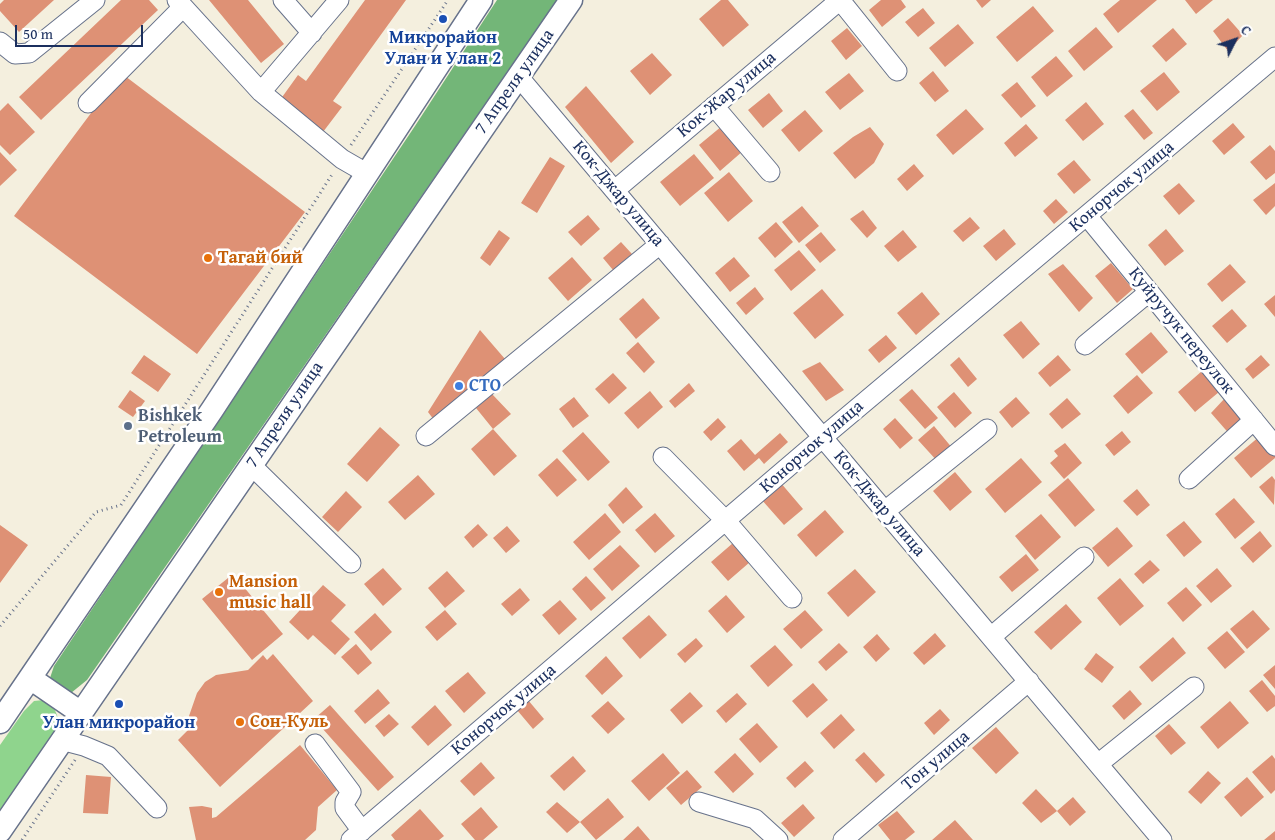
<!DOCTYPE html>
<html>
<head>
<meta charset="utf-8">
<style>
  body { margin:0 }
  #map { position:relative; width:1275px; height:840px; overflow:hidden; background:#f4efde; font-family:"Gentium Book Plus",serif }
  canvas { display:block }
  .north { position:absolute; left:1210px; top:15px; width:50px; height:50px; -webkit-text-stroke:4px #fff; paint-order:stroke; rotate:49deg; font-size:14px; font-weight:700; line-height:20px; text-align:center; color:#1b2f5e }
  .north::after { content:''; display:block; margin:auto; width:18px; height:22px; background:#1b2f5e; clip-path:polygon(50% 0,100% 100%,50% 72%,0 100%) }
  .scale { position:absolute; left:15px; top:25px; width:128px; height:22px; box-sizing:border-box; border:2px solid #1b2f5e; border-top:0; padding-left:6px; font-size:15px; line-height:18px; white-space:nowrap; color:#1b2f5e; -webkit-text-stroke:4px #fff; paint-order:stroke }
</style>
</head>
<body>
<div id="map">
<canvas width="1275" height="840"></canvas>
<div class="north">С</div>
<div class="scale">50 m</div>
</div>
<script>
const g = document.querySelector('canvas').getContext('2d');
g.lineJoin = 'round';
function paint(path, color) {
  g.fillStyle = color;
  g.fill(path, 'evenodd');
}
function toPath(rows) {
  const path = new Path2D();
  for (const r of rows) {
    path.moveTo(r[0], r[1]);
    for (let i = 2; i < r.length; i += 2) path.lineTo(r[i], r[i + 1]);
  }
  return path;
}
function trace(path, color, width, dash) {
  g.strokeStyle = color;
  g.lineWidth = width;
  g.lineCap = dash ? 'butt' : 'round';
  g.setLineDash(dash || []);
  g.stroke(path);
}
function drawText(font, color, halo, rows, align = 'center') {
  g.font = font + ' "Gentium Book Plus",serif';
  g.lineWidth = 5;
  g.setLineDash([]);
  g.textBaseline = 'middle';
  g.strokeStyle = halo;
  g.fillStyle = color;
  for (const [text, x, y, turn = 0] of rows) {
    g.save();
    g.translate(x, y);
    g.rotate((+turn || 0) * Math.PI / 180);
    g.textAlign = isNaN(turn) ? turn : align;
    if (halo) g.strokeText(text, 0, 0);
    g.fillText(text, 0, 0);
    g.restore();
  }
}
paint(toPath([
  [44,700,54,708,59,720,54,733,0,811,0,745,24,711,34,701]
]), '#8fd48d');
paint(toPath([
  [497,0,557,0,87,680,71,693,60,687,50,678,54,666,415,126]
]), '#73b678');
paint(toPath([
  [4,0,54,0,19,32,0,11,0,4],
  [121,0,149,0,158,10,41,120,19,97],
  [209,0,248,0,284,44,261,63],
  [365,0,406,0,333,101,342,107,323,132,280,100,298,75,306,81],
  [721,0,728,0,749,25,723,47,699,19],
  [881,0,901,0,906,7,882,27,869,10],
  [976,0,991,0,982,8],
  [1120,0,1157,0,1118,33,1103,14],
  [1185,0,1213,0,1196,14],
  [1033,6,1054,31,1017,62,996,37],
  [923,8,935,23,918,37,905,22],
  [1228,18,1243,35,1228,51,1213,31],
  [958,24,974,43,945,67,929,48],
  [1096,27,1113,47,1084,71,1068,51],
  [847,28,862,46,846,60,831,41],
  [1173,28,1187,44,1166,62,1152,46],
  [652,53,672,75,650,95,630,71],
  [1056,56,1073,76,1047,97,1031,77],
  [933,71,949,91,935,102,919,83],
  [1164,72,1180,92,1157,111,1140,91],
  [121,73,305,212,197,354,14,216],
  [849,73,864,91,840,110,825,92],
  [1017,82,1036,106,1021,118,1001,95],
  [586,86,634,142,611,163,565,107],
  [769,93,783,111,763,128,748,110],
  [1086,102,1104,124,1083,141,1065,120],
  [8,103,35,132,10,155,0,145,0,111],
  [966,109,984,129,953,155,936,135],
  [1133,109,1153,133,1144,140,1124,116],
  [805,110,823,131,799,152,781,130],
  [1233,123,1245,137,1224,155,1212,141],
  [1026,124,1038,138,1015,157,1004,143],
  [722,126,743,151,720,171,699,145],
  [870,127,884,144,874,163,855,179,833,153,853,137],
  [1270,145,1275,151,1275,173,1266,180,1250,162],
  [0,152,17,170,0,186],
  [694,154,714,178,680,206,660,182],
  [550,157,565,166,537,213,521,203],
  [1074,160,1091,180,1074,194,1057,174],
  [914,164,924,176,907,191,897,179],
  [729,172,753,201,728,222,704,193],
  [1179,183,1195,201,1179,215,1163,196],
  [1275,183,1275,206,1266,215,1253,200],
  [1056,199,1068,212,1054,224,1043,211],
  [802,206,819,226,799,243,782,222],
  [863,210,877,228,867,238,850,219],
  [588,215,600,229,581,246,568,232],
  [970,217,980,228,963,242,953,231],
  [776,222,793,242,775,258,758,238],
  [1004,229,1016,244,996,261,983,246],
  [1166,229,1184,251,1165,266,1148,245],
  [499,230,510,238,490,266,480,258],
  [903,230,917,247,898,262,884,246],
  [821,232,836,250,820,263,805,245],
  [621,242,632,254,613,270,603,258],
  [799,250,816,270,791,291,774,270],
  [572,257,592,280,568,301,548,278],
  [734,257,750,276,730,292,715,273],
  [1111,263,1133,289,1117,303,1095,276],
  [1063,264,1093,298,1079,312,1048,274],
  [1230,264,1246,282,1222,302,1207,284],
  [755,287,764,299,746,315,736,303],
  [822,289,844,315,815,339,793,313],
  [922,292,940,314,916,335,897,313],
  [1275,295,1275,317,1264,304],
  [643,298,660,318,636,339,619,319],
  [1232,309,1247,326,1227,343,1212,326],
  [1021,321,1040,344,1023,359,1003,335],
  [480,330,505,359,434,420,428,412],
  [1151,332,1168,352,1142,374,1125,354],
  [886,335,897,348,879,363,868,350],
  [638,342,655,362,644,373,626,353],
  [144,355,171,374,158,392,131,373],
  [1058,355,1071,370,1050,387,1038,373],
  [1261,355,1270,365,1253,379,1245,369],
  [959,357,977,379,968,387,950,365],
  [820,362,844,390,826,401,802,371],
  [1202,371,1219,392,1195,412,1178,392],
  [613,373,627,388,609,404,595,389],
  [1137,375,1153,393,1128,414,1113,396],
  [689,383,695,391,675,408,669,401],
  [912,389,938,418,925,429,899,400],
  [130,390,145,401,133,417,118,407],
  [650,391,663,407,638,429,624,413],
  [954,392,972,413,955,428,937,407],
  [492,394,511,414,493,429,517,456,494,476,471,449,493,429,476,408],
  [574,397,589,416,573,428,559,409],
  [1016,397,1030,413,1012,428,999,412],
  [1226,397,1247,421,1232,437,1211,413],
  [1067,398,1081,414,1062,429,1049,414],
  [718,418,726,427,711,441,703,432],
  [895,418,913,438,900,449,883,429],
  [934,426,953,449,938,462,918,440],
  [380,427,400,445,367,482,347,464],
  [1122,431,1131,442,1114,456,1105,445],
  [583,432,610,462,588,481,562,451],
  [780,433,788,442,764,464,759,458,744,471,727,451,741,439,755,455],
  [1260,436,1275,454,1275,458,1251,478,1234,458],
  [1065,443,1082,463,1064,479,1050,463,1058,456,1054,451],
  [557,458,577,480,557,497,538,475],
  [1021,458,1042,482,1005,513,985,489],
  [955,472,972,492,950,511,933,491],
  [418,475,435,494,405,520,388,502],
  [1272,476,1275,480,1274,505,1259,487],
  [1068,478,1095,510,1075,527,1048,495],
  [780,482,803,509,784,525,761,499],
  [626,487,643,507,623,524,608,505],
  [1137,489,1150,505,1137,516,1123,501],
  [346,491,362,507,338,532,322,517],
  [1234,498,1255,522,1235,539,1215,514],
  [825,510,844,532,816,557,797,535],
  [605,513,621,532,589,560,573,542],
  [655,513,675,536,655,553,635,530],
  [1041,514,1061,537,1035,560,1015,536],
  [1184,521,1202,542,1184,557,1166,535],
  [478,524,488,535,473,548,464,537],
  [0,525,28,545,0,583],
  [507,526,520,541,506,553,493,538],
  [1117,527,1133,546,1108,567,1092,548],
  [1260,531,1272,546,1253,563,1240,548],
  [733,543,750,562,728,581,711,562],
  [620,545,640,566,612,591,593,569],
  [1026,554,1039,570,1012,592,999,577],
  [1150,560,1160,570,1143,584,1134,574],
  [383,568,402,589,383,606,364,584],
  [1217,568,1232,586,1211,603,1196,586],
  [855,569,876,592,848,617,827,593],
  [447,571,465,591,445,608,428,588],
  [233,574,283,634,252,660,202,599],
  [586,576,606,598,591,611,572,589],
  [1120,578,1144,606,1120,626,1097,598],
  [323,585,346,605,331,621,350,639,335,655,313,635,308,640,289,622],
  [1186,587,1202,605,1183,622,1167,603],
  [520,588,530,600,512,616,501,604],
  [726,595,745,617,727,633,708,611],
  [560,600,577,619,559,635,542,615],
  [1066,604,1082,622,1051,650,1034,632],
  [445,610,457,624,437,641,425,627],
  [805,610,823,630,801,649,783,629],
  [1253,610,1270,629,1247,649,1230,629],
  [375,613,392,632,371,651,354,632],
  [649,615,667,635,640,659,622,638],
  [1227,631,1245,652,1225,669,1207,648],
  [935,633,946,646,924,665,913,653],
  [877,634,890,649,876,662,863,647],
  [1173,637,1186,653,1152,682,1139,667],
  [696,638,703,646,685,663,677,654],
  [839,643,848,652,826,671,818,662],
  [356,644,372,663,358,675,341,657],
  [775,645,793,665,768,687,750,666],
  [1096,653,1114,667,1102,683,1084,669],
  [273,654,313,701,220,787,178,740,191,727,189,716,197,693,205,682,216,675,248,670,263,655,267,660],
  [606,656,623,676,602,695,585,676],
  [1275,665,1275,689,1263,675],
  [468,672,486,693,464,713,445,691],
  [1262,680,1275,696,1275,706,1267,712,1249,691],
  [813,683,828,700,807,718,792,701],
  [378,689,390,703,365,724,354,711],
  [1130,690,1142,704,1124,720,1112,706],
  [690,692,703,706,682,724,670,710],
  [737,693,747,704,726,723,716,711],
  [528,700,544,719,533,729,517,710],
  [608,701,625,719,608,734,591,716],
  [1230,701,1249,723,1218,749,1200,727],
  [330,705,394,777,378,791,314,719],
  [435,705,452,725,428,746,411,727],
  [940,709,950,720,934,735,924,723],
  [389,714,399,724,384,737,375,726],
  [841,714,855,730,834,749,820,733],
  [757,723,778,747,760,763,739,739],
  [1169,724,1186,743,1171,755,1155,736],
  [996,727,1019,753,996,774,972,748],
  [300,745,337,790,318,807,316,830,305,840,196,840,189,807,202,806,212,808,212,818,216,817],
  [864,752,885,775,876,783,855,760],
  [663,753,680,773,649,801,631,781],
  [735,753,754,774,733,793,714,772],
  [1272,755,1275,759,1275,790,1271,794,1252,772],
  [573,756,586,771,564,791,550,776],
  [805,761,814,771,795,788,786,778],
  [481,762,495,778,474,796,460,781],
  [687,770,702,787,681,805,666,788],
  [1208,771,1221,783,1201,804,1188,792],
  [86,775,111,777,108,814,83,813],
  [1247,777,1264,797,1241,817,1224,797],
  [1036,789,1057,811,1041,823,1022,803],
  [1073,797,1086,812,1070,826,1057,811],
  [608,798,624,817,596,840,580,822],
  [557,802,580,822,567,833,546,812],
  [803,804,815,818,794,837,781,823],
  [481,807,498,827,483,840,475,840,461,824],
  [420,809,444,836,439,840,395,840,391,835],
  [897,811,915,832,905,840,890,840,878,825],
  [955,820,973,840,932,840],
  [638,826,650,840,623,840],
  [1275,831,1275,840,1264,840]
]), '#de9175');
const minor = toPath([
  [177,0,261,92,342,159,368,174],
  [283,0,312,33],
  [840,0,897,71],
  [0,42,15,54,29,53,95,0],
  [518,76,1162,840],
  [261,92,339,0],
  [88,103,183,7],
  [714,106,770,172],
  [615,190,840,0],
  [1087,216,1275,446],
  [1085,345,1149,292],
  [426,436,660,244],
  [663,457,726,521,792,598],
  [251,465,351,563],
  [1189,479,1254,420],
  [885,511,987,429],
  [991,637,1084,557],
  [61,740,84,746,108,756,157,808],
  [315,744,351,792,345,802,345,808,362,831],
  [1098,764,1194,687],
  [699,802,755,819,778,840],
  [351,840,829,432,1275,57],
  [843,840,1029,681]
]);
const major = toPath([
  [30,678,81,713],
  [0,722,212,410,481,0],
  [0,831,571,0]
]);
trace(minor, '#67728b', 21);
trace(major, '#67728b', 25);
trace(toPath([
  [351,145,448,0],
  [0,626,96,512,121,505,333,173],
  [22,840,75,760]
]), '#67728b', 3, [1, 4]);
trace(minor, '#fff', 19);
trace(major, '#fff', 22);
for (const [x, y, r, color] of [
  [443,19,5,"#1a4fb4"],
  [208,258,5,"#e8710a"],
  [459,386,5,"#3f7fe0"],
  [128,426,5,"#5c6f8a"],
  [219,592,5,"#e8710a"],
  [119,704,5,"#1a4fb4"],
  [240,722,5,"#e8710a"]
]) {
  const dot = new Path2D();
  dot.arc(x, y, r, 0, 2 * Math.PI);
  g.fillStyle = color;
  g.fill(dot);
  trace(dot, '#fff', 2);
}
drawText('bold 18px', '#164399', '#fff', [
  ["Микрорайон",443,38],
  ["Улан и Улан 2",443,59],
  ["Улан микрорайон",119,723]
]);
drawText('18px', '#1b2f5e', '#fff', [
  ["7 Апреля улица",515,82,-55],
  ["Кок-Жар улица",727,95,-40],
  ["Конорчок улица",1122,187,-40],
  ["Кок-Джар улица",618,194,50],
  ["Куйручук переулок",1181,331,51],
  ["7 Апреля улица",285,415,-56],
  ["Конорчок улица",812,447,-41],
  ["Кок-Джар улица",879,504,50],
  ["Конорчок улица",504,710,-40],
  ["Тон улица",936,761,-40]
]);
drawText('bold 18px', '#c56008', '#fff', [
  ["Тагай бий",218,258],
  ["Mansion",229,582],
  ["music hall",229,603],
  ["Сон-Куль",250,722]
], 'left');
drawText('bold 18px', '#366cbe', '#fff', [
  ["СТО",469,386]
], 'left');
drawText('bold 18px', '#4e5e75', '#fff', [
  ["Bishkek",138,416],
  ["Petroleum",138,437]
], 'left');
</script>
</body>
</html>
